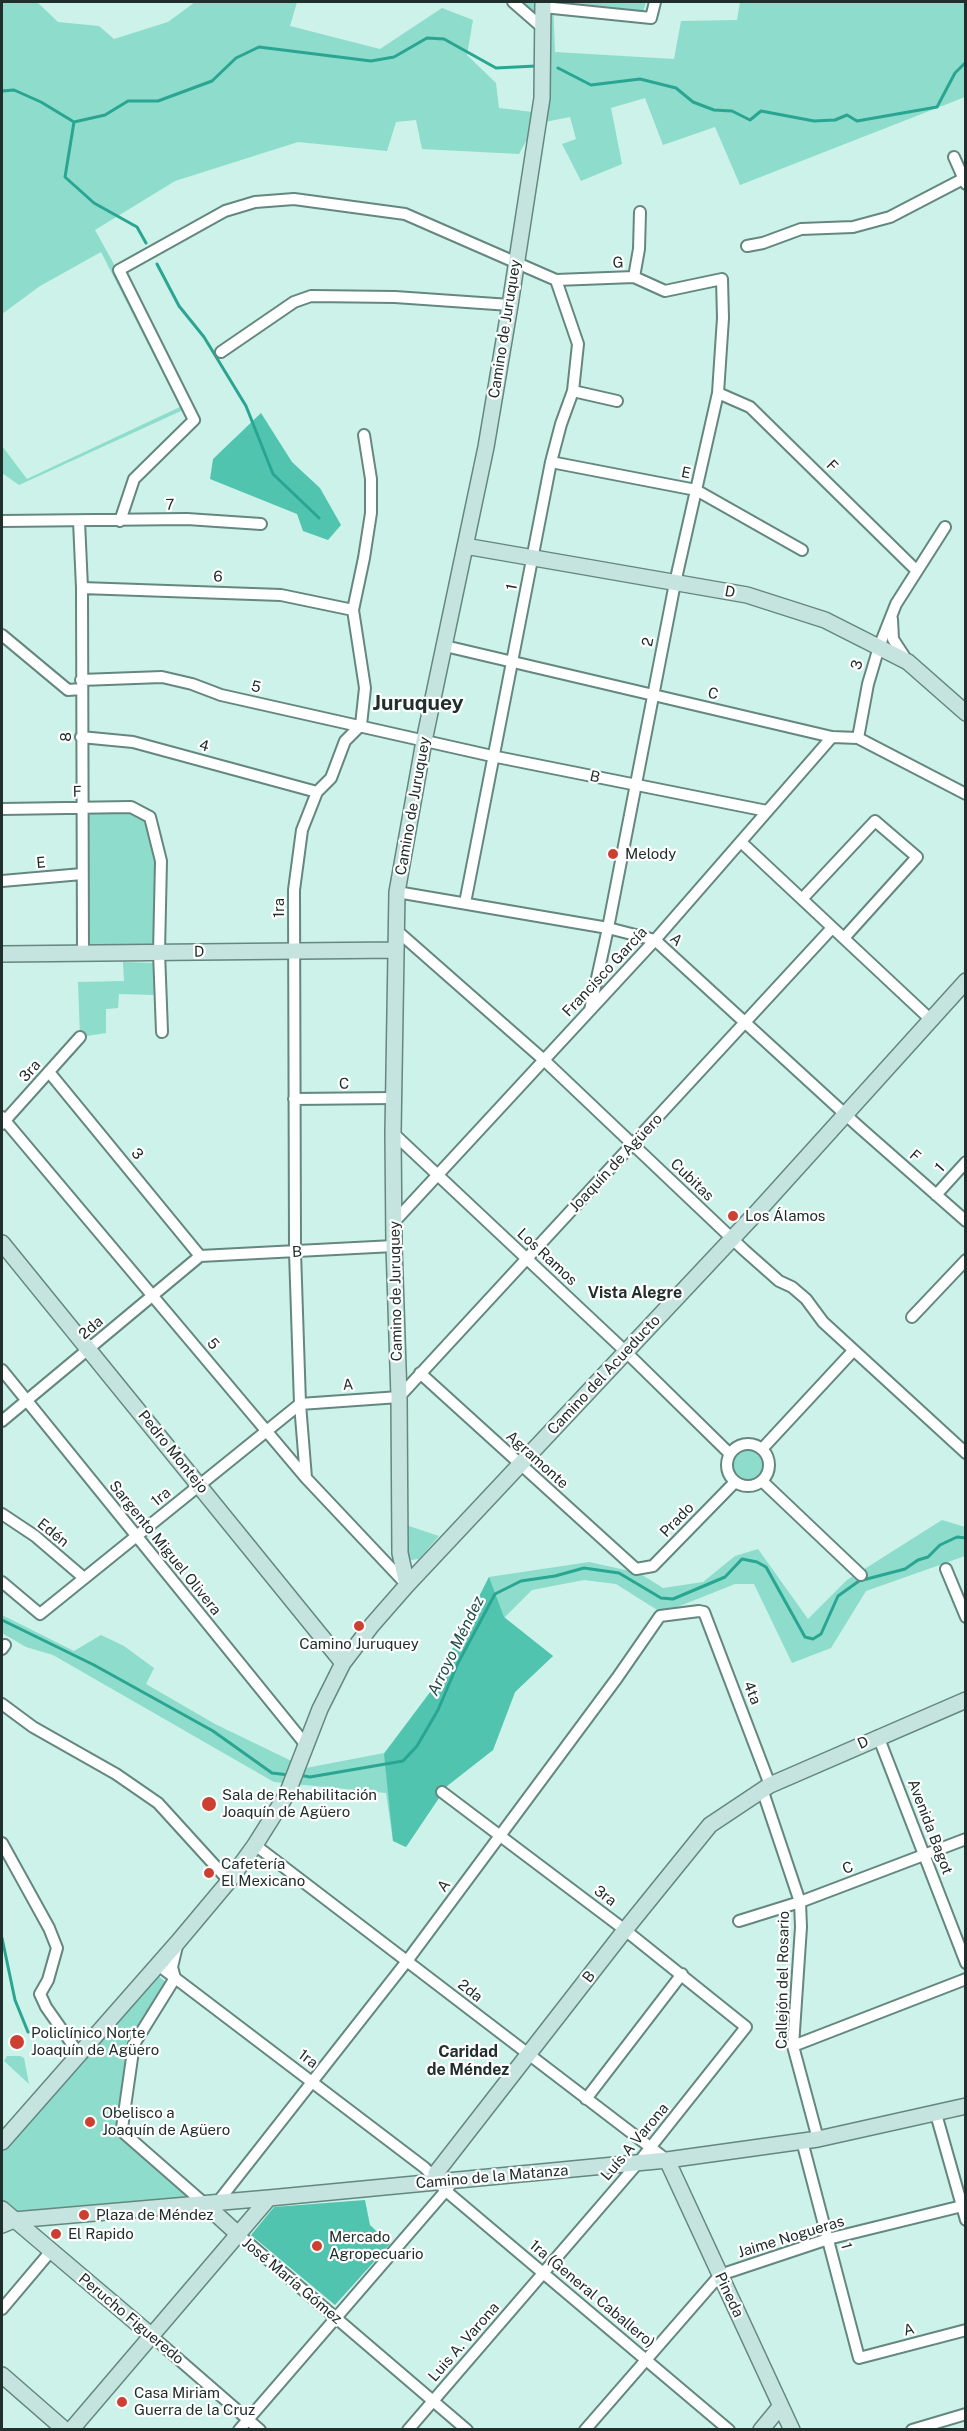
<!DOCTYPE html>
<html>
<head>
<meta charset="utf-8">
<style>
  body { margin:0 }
  #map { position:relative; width:967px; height:2431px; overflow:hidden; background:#ccf2ea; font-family:"Public Sans",sans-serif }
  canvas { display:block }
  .frame { position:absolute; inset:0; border:3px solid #202f2b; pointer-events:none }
</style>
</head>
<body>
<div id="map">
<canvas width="967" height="2431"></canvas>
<div class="frame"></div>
</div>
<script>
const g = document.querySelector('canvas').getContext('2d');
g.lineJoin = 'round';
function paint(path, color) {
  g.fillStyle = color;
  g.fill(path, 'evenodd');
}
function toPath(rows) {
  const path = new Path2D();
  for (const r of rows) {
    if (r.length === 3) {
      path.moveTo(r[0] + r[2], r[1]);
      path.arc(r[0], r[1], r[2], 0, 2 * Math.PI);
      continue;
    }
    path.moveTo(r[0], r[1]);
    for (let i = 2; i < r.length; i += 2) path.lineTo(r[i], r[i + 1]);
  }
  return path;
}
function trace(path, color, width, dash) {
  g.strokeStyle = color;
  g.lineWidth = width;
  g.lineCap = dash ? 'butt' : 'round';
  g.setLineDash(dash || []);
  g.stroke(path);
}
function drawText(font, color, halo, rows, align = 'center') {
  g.font = font + ' "Public Sans",sans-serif';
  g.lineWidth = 4.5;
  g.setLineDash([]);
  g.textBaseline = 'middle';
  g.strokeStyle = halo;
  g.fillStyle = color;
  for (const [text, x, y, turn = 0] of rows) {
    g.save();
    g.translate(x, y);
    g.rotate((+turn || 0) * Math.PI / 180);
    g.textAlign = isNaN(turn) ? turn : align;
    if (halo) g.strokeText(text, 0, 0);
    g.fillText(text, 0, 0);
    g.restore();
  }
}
paint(toPath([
  [2,2,37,2,58,22,99,26,114,39,168,22,195,2,297,2,290,26,380,49,442,8,473,20,467,55,496,83,499,108,533,112,539,37,515,2,553,2,555,52,674,59,681,21,737,20,740,2,965,2,965,97,740,185,715,127,663,145,645,98,611,108,622,164,581,181,562,144,576,139,570,117,545,122,530,134,519,154,422,149,416,120,396,122,387,151,298,142,175,181,95,230,125,284,184,405,183,410,19,485,2,473,2,446,27,479,180,407,101,252,40,286,2,314],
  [564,2,646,2,643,12],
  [135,813,143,818,157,862,153,943,151,945,94,947,90,944,88,816,91,814],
  [123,962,155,963,155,995,119,994,118,1008,106,1009,106,1033,80,1037,78,982,124,981],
  [749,1466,16],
  [942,1520,965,1527,965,1556,866,1591,831,1648,792,1663,754,1584,735,1584,662,1613,616,1584,584,1580,532,1590,504,1618,553,1656,515,1692,493,1750,447,1786,406,1847,393,1841,386,1793,274,1782,53,1655,26,1647,2,1633,2,1615,74,1651,101,1635,124,1646,154,1668,146,1684,215,1724,306,1768,384,1753,431,1691,489,1577,589,1562,639,1573,663,1588,703,1582,735,1556,758,1549,808,1619,847,1580],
  [406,1525,439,1536,419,1559,411,1560,407,1555],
  [156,1974,167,1983,127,2046,115,2130,186,2194,184,2198,17,2216,2,2203,2,2150],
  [7,2056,20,2056,24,2058,29,2084,4,2061]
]), '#8ddccc');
paint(toPath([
  [261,413,292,462,320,488,341,525,328,540,303,531,297,514,210,479,213,459],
  [489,1577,504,1617,553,1656,515,1692,493,1750,447,1786,406,1847,393,1841,384,1754,431,1691],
  [365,2200,370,2225,390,2244,335,2305,251,2235,274,2207]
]), '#51c4b0');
trace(toPath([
  [558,68,591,85,640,79,676,88,693,102,714,110,732,111,750,120,761,111,814,121,835,120,847,115,857,121,937,107,955,73,966,62],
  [2,91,14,90,41,102,74,122,105,115,128,101,158,101,212,81,236,58,259,47,371,61,394,57,427,38,444,39,496,68,536,66],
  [74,122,65,177,94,203,137,227,146,243],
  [157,264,179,306,204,337,246,406,273,474,319,518],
  [2,1620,94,1665,213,1731,272,1773,289,1775],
  [299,1775,310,1777,403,1761,417,1746,438,1710,458,1663,495,1594,521,1581,555,1576,584,1568,619,1573,661,1598,673,1599,725,1577,742,1559,757,1562,766,1567,805,1637,813,1639,821,1634,838,1596,859,1581,905,1569,918,1560,928,1557,940,1545,957,1537,966,1538],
  [2,1938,15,2000,28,2032]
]), '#2aa592', 3);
const street = toPath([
  [513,2,544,29],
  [543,7,651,18,655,2],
  [954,157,966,184],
  [747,246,763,243,801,229,853,227,890,217,963,179],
  [634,277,639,249,640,212],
  [221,352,294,302,311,296,395,297,510,305],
  [573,391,617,401],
  [718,393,750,407,917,571],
  [551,462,696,490,802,550],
  [2,521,187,519,261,524],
  [79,521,82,588,83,954],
  [120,521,134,479,194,420,119,270,225,211,255,202,294,199,405,214,556,280,634,277,665,291,722,279,723,318,718,393,675,583,608,928,590,1010],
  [82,588,281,595,353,610],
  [892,619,893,639,906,659],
  [2,635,68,690,81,689],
  [445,646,832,737,858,738,966,794],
  [81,680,162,677,192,684,221,695,492,756,767,811],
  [81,737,133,742,317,792],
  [858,738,868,684,879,647,896,604,945,527],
  [2,809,131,807,150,817,161,861,159,952,162,1032],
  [741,842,930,1019],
  [2,881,82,874],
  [397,892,608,928,655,940,858,1126,966,1221],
  [802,899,875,821,917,857,844,938],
  [465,903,551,462,561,424,573,391,578,344,556,280],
  [395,929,545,1061,744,1250,779,1281,792,1287,806,1299,823,1322,966,1453],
  [49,1072,200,1256],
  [294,1099,394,1098],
  [2,1117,306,1478,406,1584],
  [2,1124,80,1037],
  [393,1133,625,1351,730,1454],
  [936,1195,966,1162],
  [395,1221,655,940,832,737],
  [200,1256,394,1246],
  [912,1317,966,1260],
  [2,1370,306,1745],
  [420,1373,636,1569,653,1566,735,1482],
  [2,1421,200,1256],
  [748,1465,21],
  [762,1449,853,1351],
  [306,1478,300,1404,295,1252,294,890,302,830,317,792,331,778,345,741,361,725,365,688,353,610,364,558,371,513,371,479,364,435],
  [762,1481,861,1575],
  [2,1514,35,1536,84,1578],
  [946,1569,966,1617],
  [2,1582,40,1614,300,1404,399,1397,832,928],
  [2,1649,5,1645],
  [2,1704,33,1727,116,1774,158,1803,229,1881],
  [878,1736,966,1963],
  [762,1789,800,1902,801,1927,793,2046,818,2139],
  [2,1843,49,1928,57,1948,48,1980,40,1994,46,2007,79,2054],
  [255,1845,667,2160],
  [739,1921,800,1902,966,1839],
  [177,1946,172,1967,175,1978,134,2044,122,2128,125,2134,205,2204],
  [158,1965,425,2168,446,2191,729,2430],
  [793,2046,966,1979],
  [586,2099,682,1974],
  [936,2114,966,2220],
  [802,2141,859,2358,966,2330],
  [217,2203,407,1961,617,1678,660,1616,699,1611,704,1612,770,1785],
  [239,2235,467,2430],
  [2,2309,51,2251],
  [153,2337,260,2430],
  [239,2430,449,2187],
  [408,2430,638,2163,746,2027,625,1930,442,1792],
  [585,2430,720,2275,828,2239,966,2205],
  [912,2430,966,2414]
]);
const secondary = toPath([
  [465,546,747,595,825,620,908,662,966,713],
  [2,954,396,950],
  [2,1243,343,1663],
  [407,1585,400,1553,399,1397,394,1246,393,1133,397,892,424,741,486,447,510,305,542,98,543,2],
  [2,2142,177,1943,229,1881,255,1845,287,1794,320,1709,343,1663,372,1625,407,1585,759,1210,966,981],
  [667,2160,792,2430],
  [436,2182,436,2173,625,1930,710,1825,770,1785,966,1700],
  [205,2204,239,2235],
  [2,2209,153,2337],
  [2,2225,14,2220,269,2198,667,2160,818,2139,966,2106],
  [2,2375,65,2430],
  [71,2430,269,2198],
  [761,2430,780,2407]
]);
trace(street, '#64877f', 14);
trace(secondary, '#64877f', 18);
trace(street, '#fff', 10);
trace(secondary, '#c5e4df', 15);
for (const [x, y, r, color] of [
  [613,854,6,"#cd4031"],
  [733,1216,6,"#cd4031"],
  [359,1626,6,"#cd4031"],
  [209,1804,8,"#cd4031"],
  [209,1873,6,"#cd4031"],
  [17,2042,8,"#cd4031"],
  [90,2122,6,"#cd4031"],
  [84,2215,6,"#cd4031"],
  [56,2234,6,"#cd4031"],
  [317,2246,6,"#cd4031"],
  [122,2402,6,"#cd4031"]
]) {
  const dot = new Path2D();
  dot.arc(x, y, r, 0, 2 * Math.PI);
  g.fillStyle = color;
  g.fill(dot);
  trace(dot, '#fff', 2);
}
drawText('15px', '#202f2b', '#fff', [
  ["G",618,263,-2],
  ["Camino de Juruquey",505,329,-81],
  ["F",832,466,45],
  ["E",686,473,11],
  ["7",170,505,-1],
  ["6",218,577,1],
  ["1",512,587,-79],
  ["D",730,592,10],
  ["2",648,642,-79],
  ["3",857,665,-74],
  ["5",256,687,13],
  ["C",713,694,13],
  ["8",66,737,-90],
  ["4",204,746,15],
  ["B",595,777,12],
  ["F",77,792,-1],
  ["Camino de Juruquey",413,806,-80],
  ["E",41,863,-5],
  ["1ra",279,908,-90],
  ["A",676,940,42],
  ["D",199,952,-1],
  ["Francisco García",605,972,-47],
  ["3ra",30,1071,-48],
  ["C",344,1084,-1],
  ["3",137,1154,51],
  ["F",915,1156,41],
  ["Joaquín de Agüero",616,1163,-47],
  ["1",940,1168,-48],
  ["Cubitas",692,1180,44],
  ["B",297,1252,-3],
  ["Los Ramos",547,1257,43],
  ["Camino de Juruquey",396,1291,-91],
  ["2da",91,1328,-41],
  ["5",213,1344,50],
  ["Camino del Acueducto",604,1375,-47],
  ["A",348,1385,-4],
  ["Pedro Montejo",173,1452,51],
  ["Agramonte",537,1460,42],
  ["1ra",161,1497,-39],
  ["Prado",677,1520,-46],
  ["Edén",53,1533,39],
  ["Sargento Miguel Olivera",165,1548,51],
  ["4ta",752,1693,68],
  ["D",863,1743,-24],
  ["Avenida Bagot",930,1827,69],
  ["C",848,1868,-21],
  ["A",444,1886,-53],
  ["3ra",605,1896,37],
  ["B",589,1977,-53],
  ["Callejón del Rosario",783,1980,-89],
  ["2da",470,1991,38],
  ["1ra",308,2059,37],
  ["Luís A Varona",635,2142,-50],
  ["Camino de la Matanza",492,2177,-5],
  ["Jaime Nogueras",791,2237,-17],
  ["1",846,2246,75],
  ["José María Gómez",292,2281,40],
  ["1ra (General Caballero)",592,2294,40],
  ["Pineda",729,2295,65],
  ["Perucho Figueredo",131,2319,40],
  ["A",909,2330,-15],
  ["Luis A. Varona",464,2342,-49]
]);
drawText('15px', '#202f2b', '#fff', [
  ["Melody",625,854],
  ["Los Álamos",745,1216],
  ["Camino Juruquey",359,1644,"center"],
  ["Sala de Rehabilitación",222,1795],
  ["Joaquín de Agüero",222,1812],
  ["Cafetería",221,1864],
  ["El Mexicano",221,1881],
  ["Policlínico Norte",31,2033],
  ["Joaquín de Agüero",31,2050],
  ["Obelisco a",102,2113],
  ["Joaquín de Agüero",102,2130],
  ["Plaza de Méndez",96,2215],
  ["El Rapido",68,2234],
  ["Mercado",329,2237],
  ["Agropecuario",329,2254],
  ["Casa Miriam",134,2393],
  ["Guerra de la Cruz",134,2410]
], 'left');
drawText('bold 16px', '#202f2b', '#fff', [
  ["Vista Alegre",635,1293],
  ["Caridad",468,2052],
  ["de Méndez",468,2070]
]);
drawText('italic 16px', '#205148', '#fff', [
  ["Arroyo Méndez",456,1646,-64]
]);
drawText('bold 21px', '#202f2b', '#fff', [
  ["Juruquey",418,704]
]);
</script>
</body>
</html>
